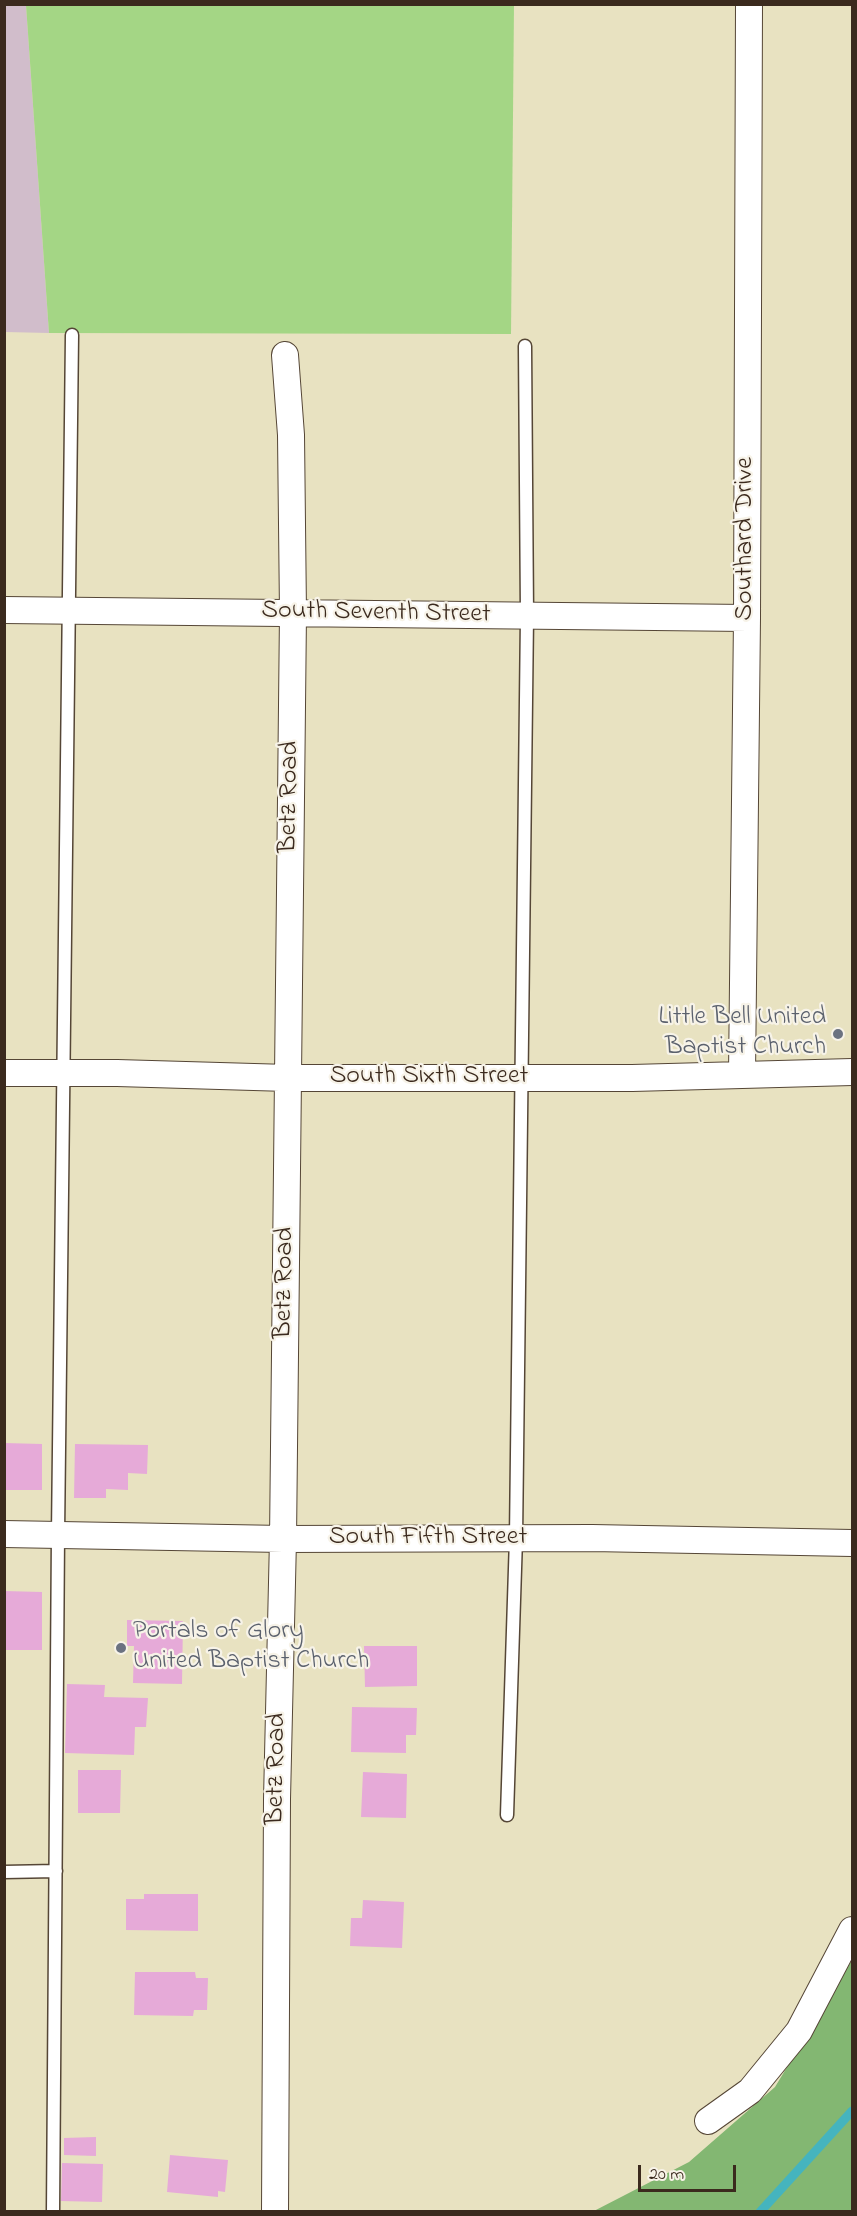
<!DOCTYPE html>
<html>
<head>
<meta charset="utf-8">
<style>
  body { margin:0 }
  #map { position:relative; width:857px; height:2216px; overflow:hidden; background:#e8e2c1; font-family:"Indie Flower",sans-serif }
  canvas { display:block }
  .frame { position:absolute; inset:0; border:6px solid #3b2a1e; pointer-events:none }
  .scale { position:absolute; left:638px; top:2165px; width:98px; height:27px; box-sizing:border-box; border:3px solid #3b2a1e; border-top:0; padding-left:8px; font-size:18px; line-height:21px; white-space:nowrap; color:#3b2a1e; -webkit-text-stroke:4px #f7f3e8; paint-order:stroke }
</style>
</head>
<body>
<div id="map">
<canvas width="857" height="2216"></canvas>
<div class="frame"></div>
<div class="scale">20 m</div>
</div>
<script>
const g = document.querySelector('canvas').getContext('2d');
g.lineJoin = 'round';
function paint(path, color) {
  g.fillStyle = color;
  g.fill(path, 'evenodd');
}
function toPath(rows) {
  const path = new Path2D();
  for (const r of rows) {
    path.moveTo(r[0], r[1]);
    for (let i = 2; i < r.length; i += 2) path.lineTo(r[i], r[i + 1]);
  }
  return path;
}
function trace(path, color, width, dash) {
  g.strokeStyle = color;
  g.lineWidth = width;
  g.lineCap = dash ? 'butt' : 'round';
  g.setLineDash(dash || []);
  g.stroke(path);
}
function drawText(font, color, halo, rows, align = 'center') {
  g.font = font + ' "Indie Flower",sans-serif';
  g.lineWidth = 4.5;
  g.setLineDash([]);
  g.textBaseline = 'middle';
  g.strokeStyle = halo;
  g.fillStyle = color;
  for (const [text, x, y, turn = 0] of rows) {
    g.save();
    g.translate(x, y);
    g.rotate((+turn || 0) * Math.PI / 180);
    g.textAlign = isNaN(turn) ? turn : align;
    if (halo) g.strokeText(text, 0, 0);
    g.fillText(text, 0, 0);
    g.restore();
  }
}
paint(toPath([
  [5,5,26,5,49,333,5,332]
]), '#d1bdcb');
paint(toPath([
  [26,5,514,5,511,334,49,333]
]), '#a4d685');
paint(toPath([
  [852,1960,852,2211,592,2212,689,2162,775,2087]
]), '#83b772');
trace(toPath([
  [760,2212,852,2111]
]), '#45b4be', 9);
paint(toPath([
  [4,1443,42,1444,42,1490,4,1490],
  [75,1444,148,1445,147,1474,128,1473,128,1490,106,1489,106,1498,74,1498],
  [4,1591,42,1592,42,1650,4,1650],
  [127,1620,183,1621,182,1684,133,1683,134,1646,127,1646],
  [364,1646,417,1646,417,1686,365,1687],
  [67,1684,105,1685,104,1697,148,1698,146,1727,135,1727,134,1755,65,1753],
  [352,1707,417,1708,416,1735,406,1735,406,1753,351,1752],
  [78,1770,121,1770,120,1813,78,1813],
  [363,1772,407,1774,406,1818,361,1817],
  [144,1894,198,1894,198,1931,126,1930,126,1899,144,1899],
  [363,1900,404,1902,402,1948,350,1946,351,1918,362,1918],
  [135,1972,195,1972,196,1978,208,1978,207,2010,194,2010,193,2016,134,2015],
  [96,2137,96,2156,64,2155,64,2138],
  [170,2155,228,2160,225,2192,218,2191,218,2197,167,2192],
  [62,2163,103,2164,102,2202,61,2201]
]), '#e6aad8');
const service = toPath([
  [507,1815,516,1538,527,616,525,346],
  [4,1872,56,1871],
  [53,2212,58,1534,72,335]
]);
const minor = toPath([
  [4,610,747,618],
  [4,1073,117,1073,288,1078,632,1078,852,1072],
  [742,1074,747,618,749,4],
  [4,1534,283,1539,592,1538,852,1543],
  [708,2121,750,2091,799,2031,852,1930],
  [275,2212,277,1799,283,1539,293,613,291,435,285,355]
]);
trace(service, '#554636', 15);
trace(minor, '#554636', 28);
trace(service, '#fff', 12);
trace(minor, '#fff', 26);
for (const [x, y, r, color] of [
  [838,1034,6,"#6b7280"],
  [121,1648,6,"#6b7280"]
]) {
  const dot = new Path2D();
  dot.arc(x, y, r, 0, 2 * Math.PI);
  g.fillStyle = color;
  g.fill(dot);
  trace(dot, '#f7f3e8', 2);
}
drawText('26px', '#3b2a1e', '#f7f3e8', [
  ["Southard Drive",747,539,-90],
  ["South Seventh Street",376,614,1],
  ["Betz Road",291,797,-89],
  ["South Sixth Street",429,1078],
  ["Betz Road",286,1283,-89],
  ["South Fifth Street",428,1539],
  ["Betz Road",278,1769,-89]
]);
drawText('26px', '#5b616d', '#f7f3e8', [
  ["Little Bell United",826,1019],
  ["Baptist Church",826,1049],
  ["Portals of Glory",133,1633,"left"],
  ["United Baptist Church",133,1663,"left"]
], 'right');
</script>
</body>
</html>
